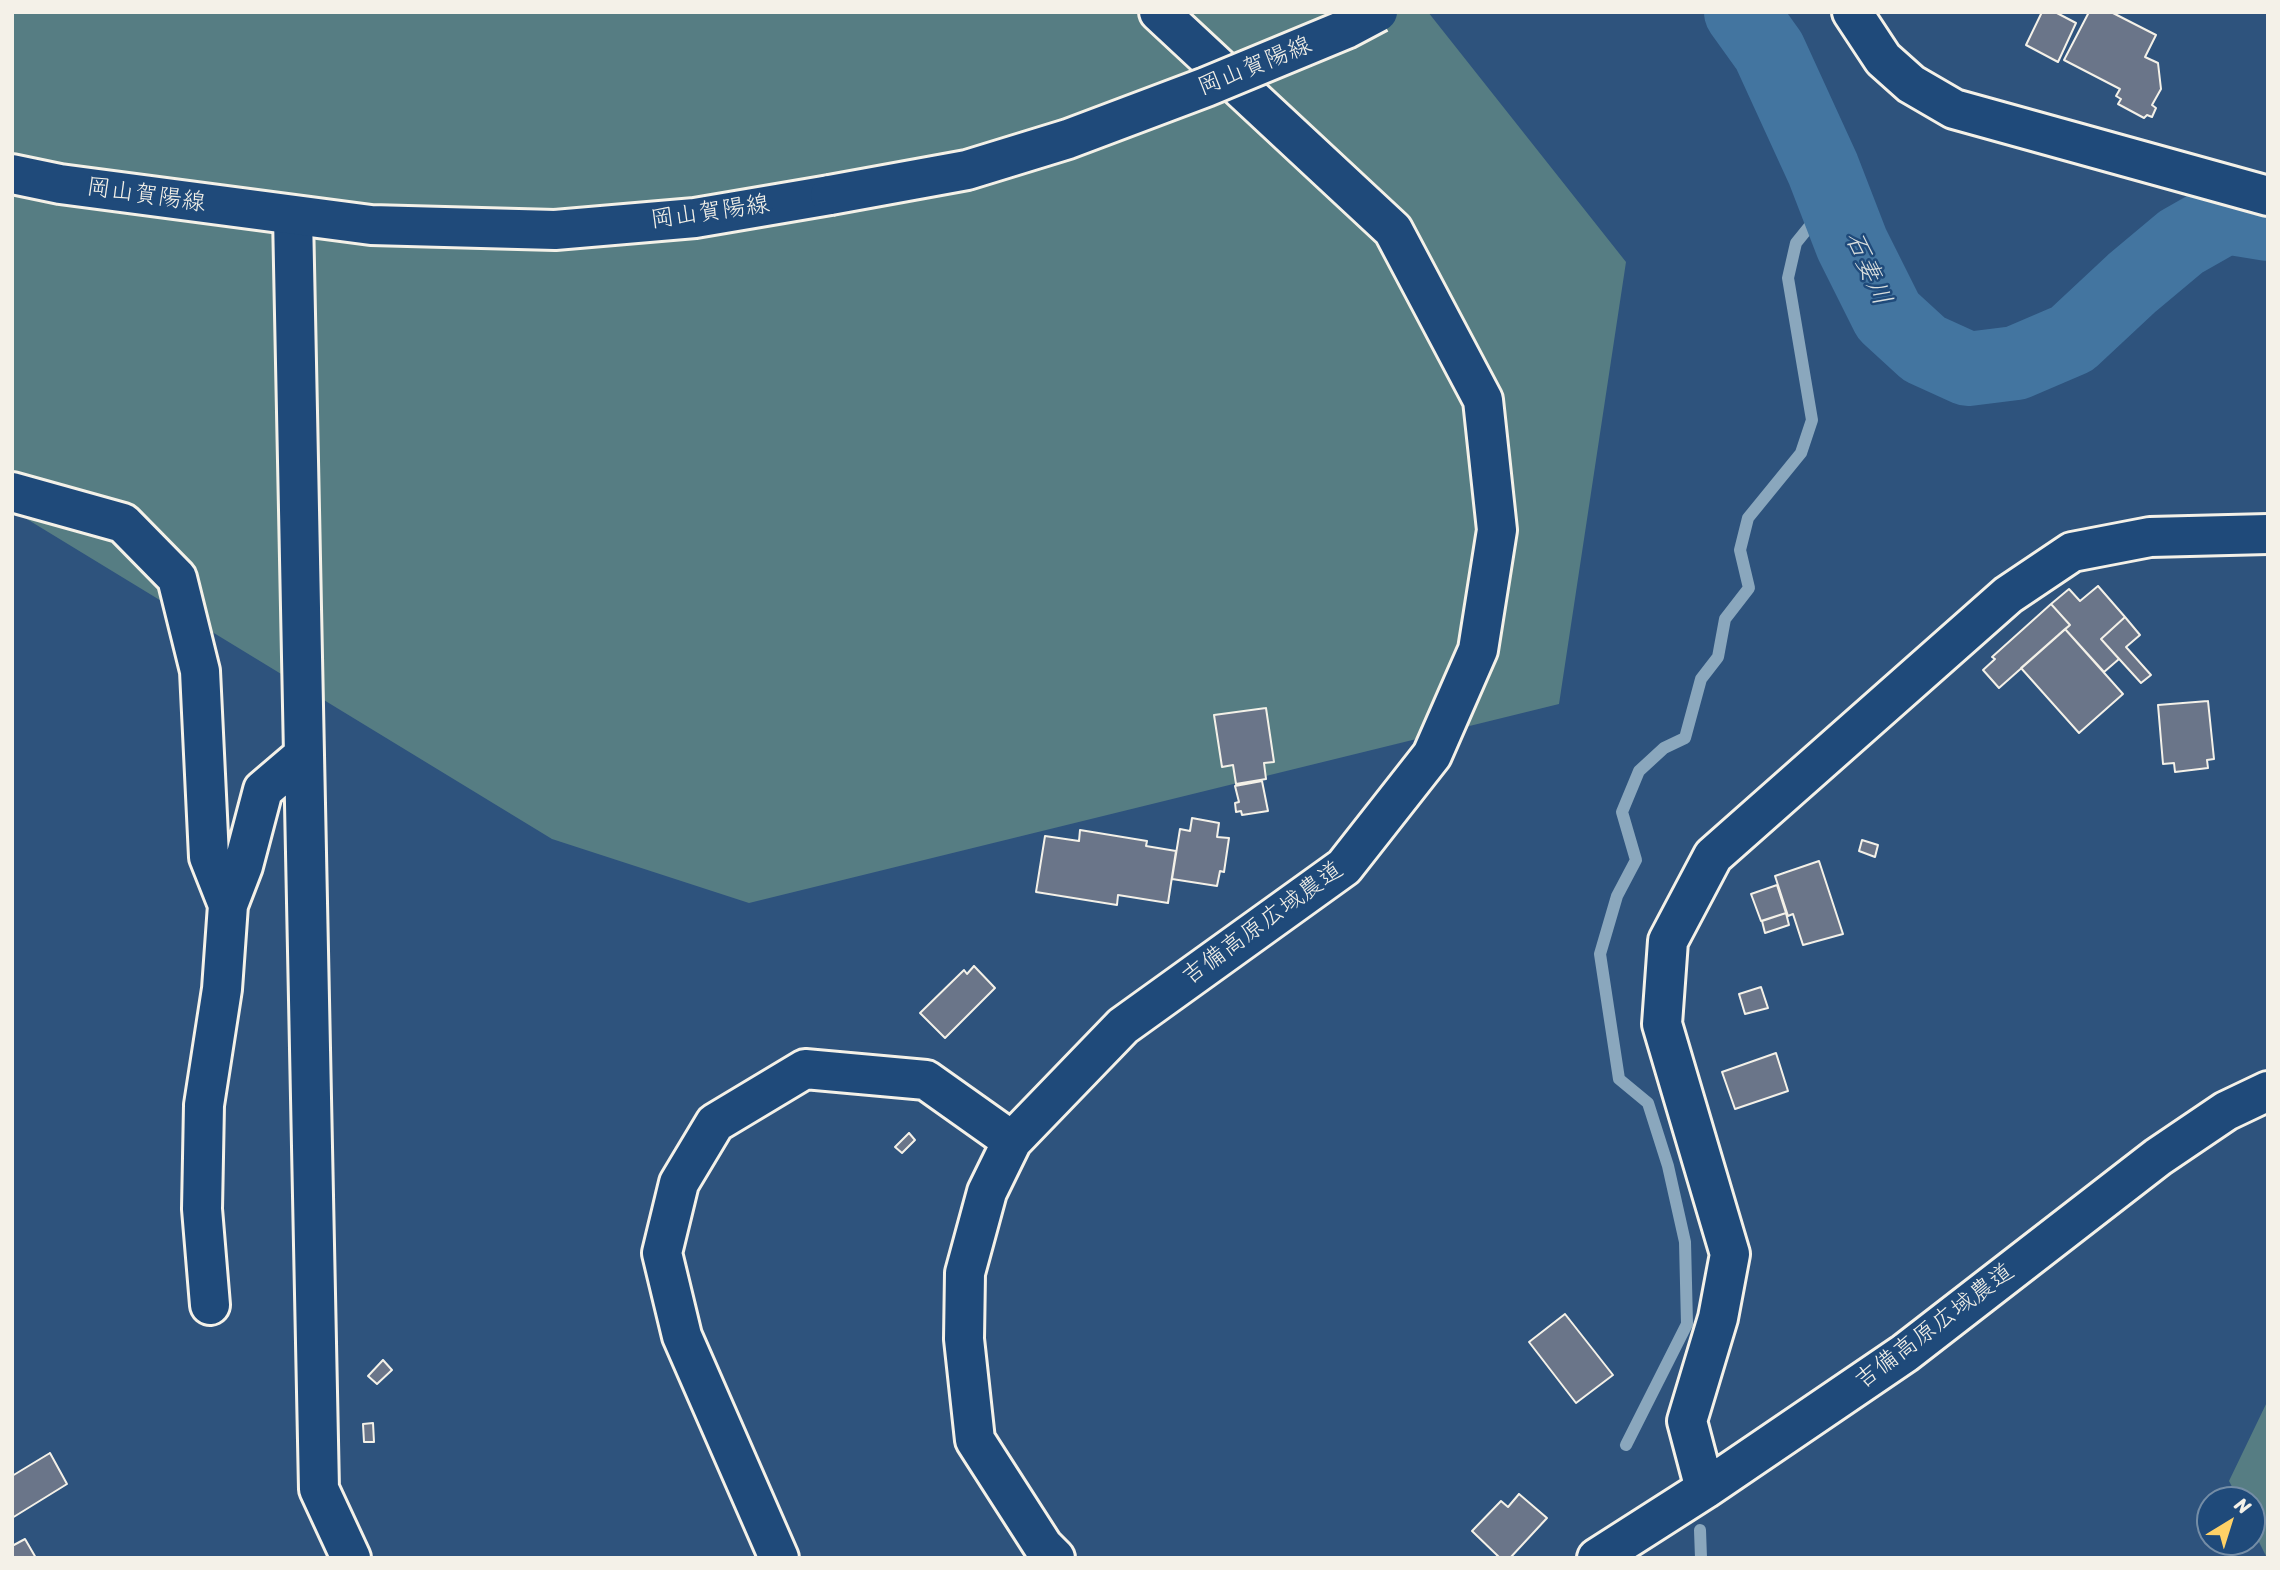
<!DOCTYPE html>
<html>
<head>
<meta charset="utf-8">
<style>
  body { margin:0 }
  #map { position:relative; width:2280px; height:1570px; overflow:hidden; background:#2e537d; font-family:Sriracha,sans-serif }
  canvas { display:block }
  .frame { position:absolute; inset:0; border:14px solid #f4f1e8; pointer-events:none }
  .north { position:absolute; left:2196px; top:1486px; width:70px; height:70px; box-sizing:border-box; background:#1f4a7a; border:2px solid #748da6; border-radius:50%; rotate:38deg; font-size:19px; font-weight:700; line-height:28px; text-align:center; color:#f4f1e8 }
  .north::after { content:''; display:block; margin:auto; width:24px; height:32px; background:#ffd166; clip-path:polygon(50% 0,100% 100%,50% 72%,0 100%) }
</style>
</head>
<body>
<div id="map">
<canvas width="2280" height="1570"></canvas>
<div class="frame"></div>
<div class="north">N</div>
</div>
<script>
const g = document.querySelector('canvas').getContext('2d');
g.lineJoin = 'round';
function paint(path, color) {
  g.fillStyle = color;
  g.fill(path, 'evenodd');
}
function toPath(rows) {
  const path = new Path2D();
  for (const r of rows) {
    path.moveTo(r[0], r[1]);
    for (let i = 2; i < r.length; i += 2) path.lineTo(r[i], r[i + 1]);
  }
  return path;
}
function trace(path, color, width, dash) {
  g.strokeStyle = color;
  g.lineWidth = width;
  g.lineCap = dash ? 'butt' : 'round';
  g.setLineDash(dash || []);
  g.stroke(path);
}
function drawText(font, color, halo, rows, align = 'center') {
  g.font = font + ' Sriracha,"Klee One",sans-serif';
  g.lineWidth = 5;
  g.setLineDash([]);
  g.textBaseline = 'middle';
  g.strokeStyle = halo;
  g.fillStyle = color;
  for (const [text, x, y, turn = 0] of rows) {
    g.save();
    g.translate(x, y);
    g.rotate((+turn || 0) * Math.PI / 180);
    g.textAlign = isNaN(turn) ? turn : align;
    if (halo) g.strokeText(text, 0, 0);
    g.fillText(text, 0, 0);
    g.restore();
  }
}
paint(toPath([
  [12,12,1428,12,1626,262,1559,704,749,903,552,839,12,510],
  [2268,1400,2268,1558,2267,1558,2252,1528,2252,1500,2239,1500,2229,1481]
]), '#567d83');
trace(toPath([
  [1626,1445,1687,1324,1685,1242,1668,1166,1648,1103,1619,1079,1600,954,1617,896,1636,860,1622,812,1639,771,1664,748,1685,738,1701,679,1718,657,1725,619,1749,588,1740,550,1748,518,1801,453,1812,420,1788,278,1796,243,1834,196],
  [1700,1530,1701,1558]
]), '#8aa7bd', 12);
trace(toPath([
  [1741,12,1769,51,1823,169,1852,244,1888,316,1924,349,1968,369,2016,363,2072,339,2132,283,2181,242,2225,217,2268,224]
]), '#4375a0', 74);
const building = toPath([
  [2042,12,2055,12,2076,23,2058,62,2026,45,2042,12],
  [2089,12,2111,12,2156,35,2145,57,2158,63,2161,89,2152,105,2156,108,2152,117,2147,115,2144,118,2118,104,2121,99,2116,96,2120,89,2064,60,2089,12],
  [2098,586,2125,617,2101,639,2119,659,2104,672,2065,629,2070,625,2051,604,2069,589,2080,601,2098,586],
  [2051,604,2070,625,1999,688,1983,670,1995,659,1992,657,2051,604],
  [2125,617,2140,635,2126,647,2151,675,2141,683,2101,639,2125,617],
  [2065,629,2123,694,2079,733,2021,668,2065,629],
  [2208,701,2214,759,2207,760,2208,768,2175,772,2174,763,2163,764,2158,705,2208,701],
  [1266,708,1274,762,1264,763,1266,779,1236,784,1233,765,1222,767,1214,715,1266,708],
  [1262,781,1268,811,1242,815,1241,811,1236,812,1235,803,1239,802,1235,786,1262,781],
  [1192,818,1219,823,1217,837,1229,838,1224,872,1220,871,1217,886,1172,879,1180,829,1190,831,1192,818],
  [1080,830,1147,841,1146,846,1176,851,1168,903,1118,895,1117,905,1036,892,1045,836,1079,841,1080,830],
  [1862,840,1878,845,1875,857,1859,851,1862,840],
  [1819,861,1843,934,1803,945,1793,914,1788,916,1775,876,1819,861],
  [1777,885,1786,913,1761,921,1751,894,1777,885],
  [1786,913,1789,925,1765,933,1762,921,1786,913],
  [974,966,995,988,945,1038,920,1013,964,970,967,974,974,966],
  [1761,987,1768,1008,1745,1014,1739,994,1761,987],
  [1776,1053,1788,1091,1735,1109,1722,1072,1776,1053],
  [909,1133,915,1140,902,1153,895,1147,909,1133],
  [1565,1314,1613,1375,1576,1403,1529,1342,1565,1314],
  [383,1360,392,1370,377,1384,368,1376,383,1360],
  [373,1423,374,1442,364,1442,363,1424,373,1423],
  [50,1453,67,1484,12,1518,12,1476,50,1453],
  [1519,1494,1547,1518,1510,1558,1500,1558,1472,1531,1501,1501,1508,1507,1519,1494],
  [25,1539,36,1558,12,1558,12,1546,25,1539]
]);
paint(building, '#6a7589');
trace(building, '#f4f1e8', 2);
const minor = toPath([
  [1852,12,1883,59,1911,84,1954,109,2268,196],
  [293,216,319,1489,351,1558],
  [12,492,123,523,177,578,200,671,209,857,228,905,243,866,263,790,304,755],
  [210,1305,202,1209,204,1105,222,989,228,905],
  [1705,1489,1687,1421,1718,1318,1730,1254,1662,1024,1668,941,1713,856,2008,595,2072,552,2150,537,2268,534],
  [779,1558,682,1336,662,1253,679,1183,715,1123,805,1069,926,1080,1012,1141],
  [1055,1558,1043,1546,975,1440,964,1339,965,1273,987,1192,1012,1141,1123,1026,1344,867,1432,755,1478,650,1497,530,1483,400,1393,230,1159,12],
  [1597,1558,1705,1489,1905,1353,2158,1157,2226,1111,2268,1091]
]);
const major = toPath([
  [12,174,60,184,371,225,555,230,695,218,830,195]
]);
trace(minor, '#f4f1e8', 44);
trace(major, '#f4f1e8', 44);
trace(minor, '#1f4a7a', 38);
trace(major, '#1f4a7a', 38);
const majorBridge = toPath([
  [830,195,967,170,1068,139,1206,87,1346,29,1378,12]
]);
trace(majorBridge, '#f4f1e8', 44, []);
trace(majorBridge, '#1f4a7a', 38);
drawText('24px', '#f4f1e8', '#1f4a7a', [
  ["岡山賀陽線",1255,67,-22],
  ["岡山賀陽線",146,196,8],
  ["岡山賀陽線",710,213,-8],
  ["吉備高原広域農道",1263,924,-36],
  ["吉備高原広域農道",1935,1327,-37]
]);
drawText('italic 26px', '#d9dedd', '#1f4a7a', [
  ["石妻川",1867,269,66]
]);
</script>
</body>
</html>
